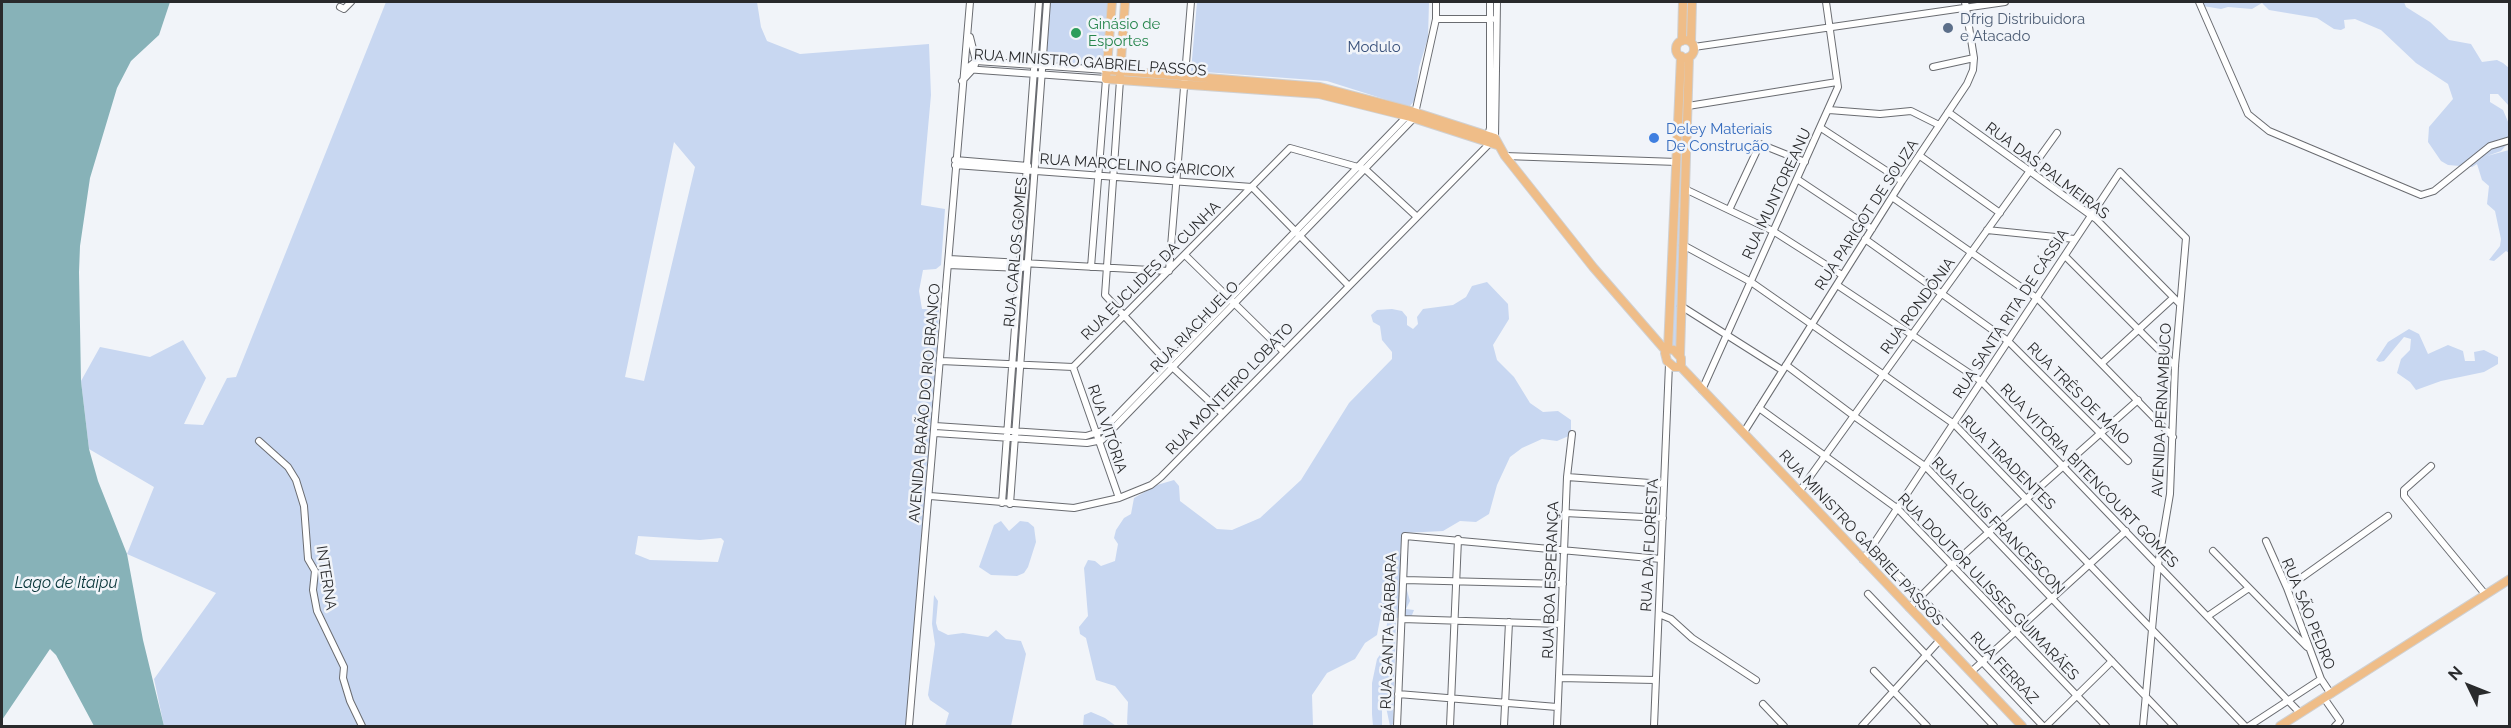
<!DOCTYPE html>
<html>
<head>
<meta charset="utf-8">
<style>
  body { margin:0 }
  #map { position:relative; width:2511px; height:728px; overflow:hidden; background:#f1f4f9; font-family:Raleway,sans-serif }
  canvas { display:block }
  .frame { position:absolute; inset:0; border:3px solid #292a2c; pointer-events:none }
  .north { position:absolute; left:2439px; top:656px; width:60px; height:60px; -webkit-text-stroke:4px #f1f4f9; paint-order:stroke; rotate:313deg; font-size:16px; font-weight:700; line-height:24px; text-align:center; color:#292a2c }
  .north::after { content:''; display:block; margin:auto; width:21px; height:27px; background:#292a2c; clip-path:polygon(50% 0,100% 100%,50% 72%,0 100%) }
</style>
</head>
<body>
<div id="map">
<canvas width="2511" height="728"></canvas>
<div class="frame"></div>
<div class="north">N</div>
</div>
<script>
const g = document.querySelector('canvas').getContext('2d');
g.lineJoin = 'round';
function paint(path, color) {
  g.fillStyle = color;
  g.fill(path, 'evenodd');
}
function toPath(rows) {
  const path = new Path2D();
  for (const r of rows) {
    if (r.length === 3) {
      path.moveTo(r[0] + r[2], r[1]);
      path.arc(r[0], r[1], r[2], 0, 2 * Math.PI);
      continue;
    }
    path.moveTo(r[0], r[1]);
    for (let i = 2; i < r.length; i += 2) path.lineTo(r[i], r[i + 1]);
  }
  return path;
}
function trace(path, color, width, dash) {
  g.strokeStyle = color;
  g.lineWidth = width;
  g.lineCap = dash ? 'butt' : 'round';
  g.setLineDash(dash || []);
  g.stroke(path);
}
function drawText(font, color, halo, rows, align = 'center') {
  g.font = font + ' Raleway,sans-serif';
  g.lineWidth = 5;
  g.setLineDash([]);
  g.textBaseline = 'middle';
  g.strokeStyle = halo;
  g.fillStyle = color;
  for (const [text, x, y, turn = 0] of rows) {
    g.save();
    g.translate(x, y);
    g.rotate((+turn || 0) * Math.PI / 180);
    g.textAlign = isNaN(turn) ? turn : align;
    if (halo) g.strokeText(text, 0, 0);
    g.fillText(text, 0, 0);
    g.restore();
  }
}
paint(toPath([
  [386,2,757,2,761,27,767,41,800,54,929,44,931,95,921,205,945,209,941,265,936,269,923,270,919,291,922,309,939,309,934,425,907,726,164,726,154,679,216,593,127,554,154,487,89,449,81,381,100,347,150,357,183,340,206,378,184,424,203,425,227,378,236,377],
  [674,142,695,167,644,381,625,377],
  [638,536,700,540,721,538,724,541,718,562,650,560,635,554],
  [1048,2,1111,2,1104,67,1045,64],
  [1197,2,1429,2,1428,38,1419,67,1415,100,1410,106,1403,105,1327,81,1191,71],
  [2200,2,2404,2,2406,7,2430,22,2449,40,2471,44,2482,62,2497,60,2503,63,2509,68,2509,106,2498,94,2490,94,2490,102,2503,110,2509,124,2509,142,2501,151,2487,156,2509,150,2509,253,2506,251,2494,261,2489,260,2500,246,2501,239,2495,211,2487,204,2489,186,2482,180,2477,164,2472,167,2448,165,2441,161,2428,142,2429,127,2453,99,2448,84,2416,63,2381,30,2355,19,2344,20,2345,28,2341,30,2334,29,2317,18,2269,10,2262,3,2252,9,2228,7,2221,9,2203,6],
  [1678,207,1682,208,1676,350,1672,347],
  [1487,282,1508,304,1509,319,1493,345,1497,360,1514,377,1530,403,1543,412,1558,411,1571,420,1571,435,1557,441,1542,439,1522,448,1510,457,1497,485,1489,514,1476,522,1460,521,1443,531,1404,533,1400,553,1408,563,1401,582,1406,587,1410,601,1406,609,1414,610,1412,615,1396,618,1393,724,1390,726,1386,707,1383,706,1382,710,1382,726,1373,726,1372,714,1372,683,1377,659,1384,649,1389,606,1387,603,1383,604,1377,635,1365,643,1355,659,1327,673,1312,695,1313,726,1130,726,1127,724,1128,702,1115,686,1096,680,1086,638,1080,634,1079,627,1088,616,1084,568,1088,560,1095,561,1101,566,1115,561,1118,544,1114,538,1116,530,1124,518,1131,514,1134,498,1157,485,1174,480,1179,486,1180,501,1217,529,1232,530,1260,518,1301,480,1349,403,1392,359,1392,352,1382,340,1380,326,1373,322,1371,315,1377,310,1392,309,1402,311,1407,317,1407,325,1413,329,1418,324,1417,317,1423,309,1453,305,1466,297,1472,286],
  [2409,329,2419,334,2428,354,2448,345,2463,351,2465,361,2475,361,2474,352,2484,350,2498,357,2498,364,2484,372,2441,381,2416,390,2410,382,2397,373,2401,359,2410,350,2411,339,2404,337,2384,361,2379,362,2376,360,2388,342],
  [1001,521,1009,531,1020,521,1028,522,1034,527,1036,542,1028,567,1024,573,1017,576,991,575,979,567,994,525],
  [934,595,938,601,936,623,938,630,948,635,963,633,988,637,996,630,1006,639,1021,641,1026,654,1011,726,945,726,949,713,930,700,928,695,935,644,932,624],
  [1091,712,1105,718,1116,726,1083,726,1084,715]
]), '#c8d7f1');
paint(toPath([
  [2,2,170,2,159,35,131,61,117,88,90,178,80,246,79,272,81,381,89,449,98,481,127,554,143,640,164,726,94,726,56,655,50,649,2,720]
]), '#87b2b8');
const minor = toPath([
  [2199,2,2248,114,2269,131,2421,195,2434,191,2490,146,2510,140],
  [340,7,344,9,351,2],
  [1436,19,1492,19],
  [1694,47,2005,2],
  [1933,67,1974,58],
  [965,69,1106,79,1091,267],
  [966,69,976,61,1106,70],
  [1120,80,1105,295,1168,363,1223,414],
  [962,81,974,68,976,61,970,37],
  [1688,106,1837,82],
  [1829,110,1880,114,1911,111,1939,125],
  [1948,112,2096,219,2180,304],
  [1821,128,1902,181],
  [1487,139,1490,128,1490,2],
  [1505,156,1677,162],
  [1920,156,2000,213],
  [955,160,1028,166],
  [955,165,1252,187,1348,285],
  [1797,179,1872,229],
  [1685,189,1773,231,1842,275],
  [1892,197,2038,299,2173,437],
  [1729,210,1760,144,1805,162],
  [1987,230,2075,239],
  [1865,239,2008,341,2128,461],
  [1683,245,1751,282,1954,424,2245,726],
  [1185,255,1284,352],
  [2065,256,2175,366],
  [949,259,1169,271,1191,2],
  [948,265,1022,268],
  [1837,285,1981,381,2300,713],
  [1681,306,1782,370],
  [941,361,1073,367,1290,148,1365,169,1416,216],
  [2102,363,2173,298],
  [1786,365,1854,416,1926,467,2174,726],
  [1073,367,1119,498],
  [1702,390,1838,87,1826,2],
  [1759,408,1898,509,2106,726],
  [935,426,1086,436,1102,431,1410,113],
  [1744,432,1902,181,1967,84,1973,70,1974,58,1965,2],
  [935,433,1087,443,1102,440,1414,118,1436,19,1436,2],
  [259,441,288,467,296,480,304,506,308,559,315,571,313,590,317,611,344,667,343,678,350,701,362,726],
  [2431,466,2404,490,2404,496,2485,594],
  [1567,477,1664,484],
  [1799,492,2057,133],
  [930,496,1074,508,1119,498,1151,485,1161,477,1495,138,1497,2],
  [1002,503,1039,2],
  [1010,504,1047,2],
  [1565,513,1663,518],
  [2266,541,2287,588,2321,679,2331,694],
  [1871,549,1920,596,2043,726],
  [2213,551,2307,647],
  [1863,560,2120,172,2186,238,2175,366,2170,494,2158,565,2143,726],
  [1404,580,1563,584],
  [2287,588,2388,516],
  [1868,594,1994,726],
  [1909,608,1953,564,2138,400],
  [1659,614,1671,619,1692,638,1756,680],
  [2208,616,2249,588],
  [1402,619,1561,624],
  [1874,671,1927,726],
  [1971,672,2126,531],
  [1559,678,1655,680],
  [1398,694,1557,707],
  [2324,698,2340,721,2335,726],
  [1763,704,1784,726],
  [909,726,970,2],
  [1397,726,1405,536,1661,559],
  [1450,726,1458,539],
  [1504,726,1509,622],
  [1557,726,1567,477,1572,434],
  [1654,726,1669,364],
  [1862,726,1939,641],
  [2046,726,2112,661],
  [2249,726,2321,679]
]);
const major = toPath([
  [1112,2,1106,79,1319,94,1407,116,1497,145],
  [1685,49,9],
  [1682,41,1683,2],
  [1691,42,1692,2],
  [1106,70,1320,87,1411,111,1495,138,1505,156,1593,267,1666,351],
  [1120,75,1125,2],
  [1668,349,1681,56],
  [1680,355,1689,57],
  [1681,367,1681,358,1674,350,1668,349,1665,353,1667,361,1674,367,1681,367,2022,726],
  [2280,726,2510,579]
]);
trace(minor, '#6a6c71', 8);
trace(major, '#d0d0d1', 10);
trace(minor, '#fff', 6);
trace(major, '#efbd88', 8);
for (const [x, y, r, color] of [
  [1948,28,6,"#5c6f8a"],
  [1076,33,6,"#2e9e5b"],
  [1654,138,6,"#3f7fe0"]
]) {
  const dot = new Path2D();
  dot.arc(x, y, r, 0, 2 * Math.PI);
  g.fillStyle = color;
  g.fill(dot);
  trace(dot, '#f1f4f9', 2);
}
drawText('15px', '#4e5e75', '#f1f4f9', [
  ["Dfrig Distribuidora",1960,19],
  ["e Atacado",1960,36]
], 'left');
drawText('15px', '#27864d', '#f1f4f9', [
  ["Ginásio de",1088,24],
  ["Esportes",1088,41]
], 'left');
drawText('15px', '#39517b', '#f1f4f9', [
  ["Modulo",1374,47]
]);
drawText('15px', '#292a2c', '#f1f4f9', [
  ["RUA MINISTRO GABRIEL PASSOS",1090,63,4],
  ["RUA MARCELINO GARICOIX",1137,166,4],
  ["RUA DAS PALMEIRAS",2047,171,37],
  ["RUA MUNTOREANU",1777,194,-65],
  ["RUA PARIGOT DE SOUZA",1867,215,-57],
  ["RUA CARLOS GOMES",1016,252,-85],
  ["RUA EUCLIDES DA CUNHA",1151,271,-45],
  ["RUA RONDÔNIA",1918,306,-54],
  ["RUA SANTA RITA DE CÁSSIA",2011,314,-57],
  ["RUA RIACHUELO",1195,327,-46],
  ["RUA MONTEIRO LOBATO",1230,389,-46],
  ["RUA TRÊS DE MAIO",2078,394,45],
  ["AVENIDA BARÃO DO RIO BRANCO",925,403,-85],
  ["AVENIDA PERNAMBUCO",2162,410,-87],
  ["RUA VITÓRIA",1107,429,71],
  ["RUA TIRADENTES",2008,463,45],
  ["RUA VITÓRIA BITENCOURT GOMES",2089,476,46],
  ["RUA LOUIS FRANCESCON",1998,526,46],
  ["RUA MINISTRO GABRIEL PASSOS",1861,538,47],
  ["RUA DA FLORESTA",1650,545,-87],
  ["INTERNA",326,578,81],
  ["RUA BOA ESPERANÇA",1551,580,-88],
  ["RUA DOUTOR ULISSES GUIMARÃES",1988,587,46],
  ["RUA SÃO PEDRO",2308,614,68],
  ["RUA SANTA BÁRBARA",1389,631,-88],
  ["RUA FERRAZ",2004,668,47]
]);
drawText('15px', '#366cbe', '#f1f4f9', [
  ["Deley Materiais",1666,129],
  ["De Construção",1666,146]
], 'left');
drawText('italic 16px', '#063337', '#f1f4f9', [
  ["Lago de Itaipu",66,583]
]);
</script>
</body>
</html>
